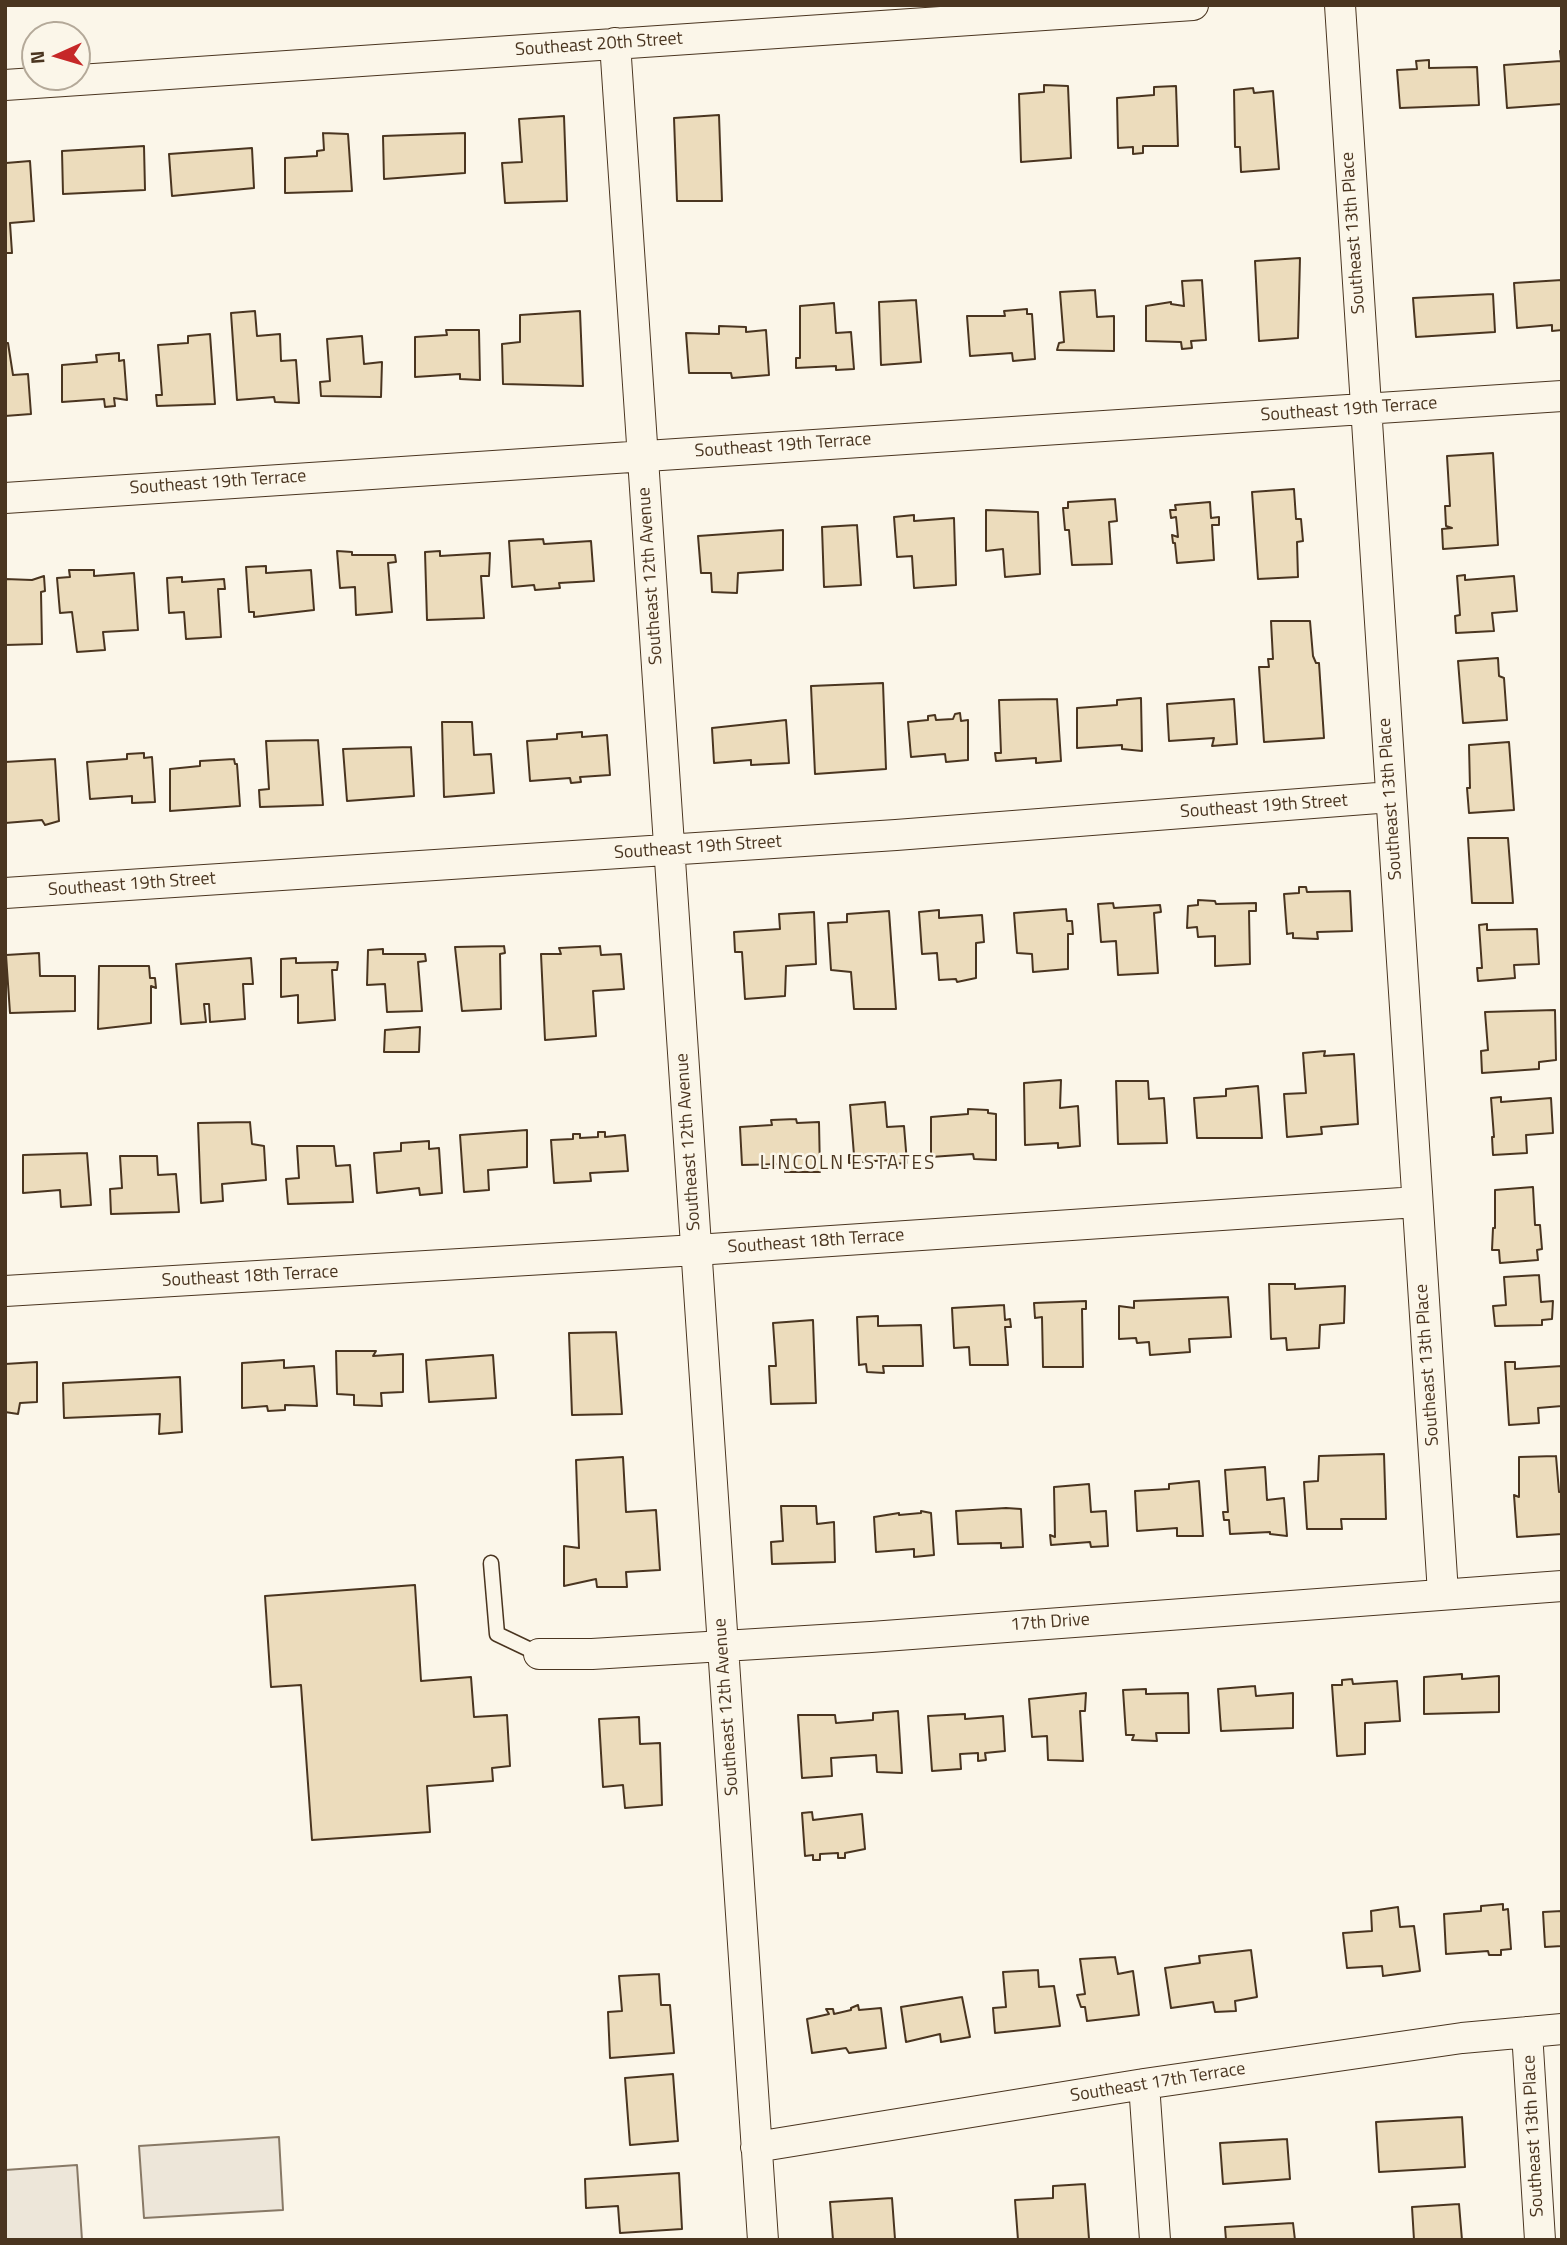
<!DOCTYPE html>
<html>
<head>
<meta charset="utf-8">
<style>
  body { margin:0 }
  #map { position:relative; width:1567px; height:2245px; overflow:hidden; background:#fbf6e9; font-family:"Titillium Web",sans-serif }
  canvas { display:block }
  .frame { position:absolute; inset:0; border:7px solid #4a3520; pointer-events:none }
  .north { position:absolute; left:21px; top:21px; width:70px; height:70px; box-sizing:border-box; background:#fbf6e9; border:2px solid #b4a999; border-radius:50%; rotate:266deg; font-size:19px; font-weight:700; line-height:28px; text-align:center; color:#4a3520 }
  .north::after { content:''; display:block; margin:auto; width:24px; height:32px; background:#c62828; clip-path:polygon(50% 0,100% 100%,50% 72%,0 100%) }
</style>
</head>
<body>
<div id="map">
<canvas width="1567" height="2245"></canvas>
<div class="frame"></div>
<div class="north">N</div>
</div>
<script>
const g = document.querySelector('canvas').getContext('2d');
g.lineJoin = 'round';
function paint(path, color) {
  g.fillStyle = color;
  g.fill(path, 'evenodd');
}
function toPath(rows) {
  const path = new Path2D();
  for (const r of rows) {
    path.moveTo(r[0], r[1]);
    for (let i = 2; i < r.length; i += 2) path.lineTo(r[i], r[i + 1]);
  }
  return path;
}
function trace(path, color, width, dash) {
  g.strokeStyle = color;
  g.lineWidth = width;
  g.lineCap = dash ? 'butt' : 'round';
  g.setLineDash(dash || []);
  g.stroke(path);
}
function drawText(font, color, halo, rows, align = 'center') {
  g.font = font + ' "Titillium Web",sans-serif';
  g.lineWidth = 5;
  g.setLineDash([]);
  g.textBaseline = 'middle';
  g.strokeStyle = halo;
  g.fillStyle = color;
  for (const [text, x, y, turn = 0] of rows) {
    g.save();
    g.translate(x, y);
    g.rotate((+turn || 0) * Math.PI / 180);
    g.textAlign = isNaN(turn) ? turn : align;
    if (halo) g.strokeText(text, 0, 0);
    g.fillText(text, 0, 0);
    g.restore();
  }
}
const green = toPath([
  [279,2137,283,2210,144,2218,139,2146,279,2137],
  [77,2165,82,2240,5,2240,5,2170,77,2165]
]);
paint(green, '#ede6d9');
trace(green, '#887966', 2);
const building = toPath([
  [1560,51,1562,51,1562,104,1507,108,1504,65,1561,61,1560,51],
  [1429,60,1429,68,1477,67,1479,105,1400,108,1397,70,1417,69,1416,61,1429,60],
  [1044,85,1068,86,1071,158,1021,162,1019,94,1044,92,1044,85],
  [1176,86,1178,146,1143,146,1143,153,1133,154,1133,147,1118,148,1117,98,1154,95,1154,87,1176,86],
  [1253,88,1254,93,1273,91,1279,169,1241,172,1240,147,1235,147,1234,90,1253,88],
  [719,115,722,201,677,201,674,118,719,115],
  [564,116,567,201,505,203,502,163,522,162,519,119,564,116],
  [323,133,348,134,352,191,285,193,285,158,317,156,317,151,324,150,323,133],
  [465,133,465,173,384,179,383,136,465,133],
  [144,146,145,190,63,194,62,151,144,146],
  [252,148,254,188,172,196,169,154,252,148],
  [30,161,34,221,10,223,12,253,5,253,6,163,30,161],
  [1300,258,1298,338,1259,341,1255,261,1300,258],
  [1202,280,1206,340,1191,341,1192,348,1182,349,1181,342,1146,341,1146,306,1171,302,1171,304,1184,306,1182,281,1202,280],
  [1562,280,1562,330,1552,331,1552,325,1517,328,1514,283,1562,280],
  [1095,290,1097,317,1114,316,1114,351,1057,350,1059,343,1064,342,1060,292,1095,290],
  [1493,294,1495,332,1416,337,1413,298,1493,294],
  [916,300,921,362,881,365,879,302,916,300],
  [834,303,836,333,851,332,854,369,836,370,836,366,796,368,796,358,800,358,800,306,834,303],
  [1027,309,1027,314,1032,314,1035,359,1013,361,1012,353,970,356,967,316,1005,316,1004,311,1027,309],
  [255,311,257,336,280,334,281,361,296,360,299,403,275,402,274,397,237,400,231,313,255,311],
  [580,311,583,386,503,384,502,344,520,342,520,315,580,311],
  [719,326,746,327,746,332,766,330,769,375,732,378,731,373,689,373,686,333,719,334,719,326],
  [446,330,479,330,480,380,460,379,460,374,415,377,415,337,447,335,446,330],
  [210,334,215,404,157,406,156,395,162,395,158,345,188,343,188,336,210,334],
  [362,336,364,364,382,362,381,397,321,396,320,382,330,381,327,339,362,336],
  [5,343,8,343,13,375,28,374,31,414,5,416,5,343],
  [119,353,119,361,124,360,127,400,114,398,115,406,105,407,104,399,62,402,62,365,97,362,96,355,119,353],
  [1493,453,1498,545,1443,549,1442,529,1452,528,1446,526,1445,506,1450,506,1447,456,1493,453],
  [1294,489,1296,519,1301,519,1303,541,1297,542,1298,577,1258,579,1252,492,1294,489],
  [1115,499,1117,521,1109,522,1112,564,1072,565,1069,530,1065,530,1063,508,1068,508,1068,502,1115,499],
  [1210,502,1211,518,1219,517,1219,525,1212,525,1214,560,1177,563,1175,543,1173,543,1172,535,1178,537,1176,517,1171,518,1170,510,1176,510,1175,505,1210,502],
  [986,510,1038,512,1040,574,1005,577,1003,549,986,551,986,510],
  [914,515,914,521,954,518,956,585,914,588,912,556,897,557,894,517,914,515],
  [857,525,861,585,824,587,822,527,857,525],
  [783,530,783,570,738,573,737,593,712,592,711,573,701,573,698,536,783,530],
  [543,539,544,544,591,541,594,581,559,583,560,588,535,590,534,585,512,587,509,541,543,539],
  [337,551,352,552,352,555,395,555,396,562,388,563,392,612,356,615,355,587,340,588,337,551],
  [440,551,440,556,490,553,489,576,481,576,484,618,427,620,425,552,440,551],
  [266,566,266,573,311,570,314,610,254,617,254,612,249,612,246,567,266,566],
  [69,570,94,570,94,576,134,573,138,630,103,632,105,650,77,652,72,612,60,613,57,578,70,577,69,570],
  [1465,575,1465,580,1514,576,1517,611,1492,613,1494,631,1456,633,1455,616,1460,615,1457,576,1465,575],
  [44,576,45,591,41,592,42,644,5,645,5,579,32,580,44,576],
  [182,577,182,582,224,579,225,589,218,589,221,637,186,639,184,612,169,613,167,578,182,577],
  [1271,621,1310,621,1313,656,1316,663,1319,663,1324,738,1264,742,1259,667,1269,667,1268,659,1273,659,1271,621],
  [1498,658,1499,676,1504,678,1507,720,1463,723,1458,661,1498,658],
  [883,683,886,769,815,774,811,686,883,683],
  [1141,698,1142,751,1122,749,1122,745,1077,748,1077,708,1117,705,1117,700,1141,698],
  [1057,699,1061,761,1036,763,1036,758,996,761,995,753,1001,753,999,700,1057,699],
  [1234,699,1237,744,1212,746,1214,738,1169,741,1167,704,1234,699],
  [960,713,961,721,968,720,968,760,946,762,945,754,911,757,908,722,928,720,928,716,935,715,936,720,953,719,955,714,960,713],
  [786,720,789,763,751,765,751,760,714,763,712,728,786,720],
  [442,722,472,722,474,755,491,754,494,793,444,797,442,722],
  [582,732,582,737,607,735,610,775,580,777,581,782,571,783,570,778,530,781,527,741,557,739,557,734,582,732],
  [318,740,323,805,260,807,259,790,269,789,266,741,318,740],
  [1509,742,1514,810,1469,813,1467,788,1470,788,1469,745,1509,742],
  [411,747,414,796,347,801,343,749,411,747],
  [144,753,144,758,152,757,155,802,132,803,132,796,90,799,87,762,127,759,127,754,144,753],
  [55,759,59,821,45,825,42,820,5,823,5,762,55,759],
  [234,759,235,764,237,764,240,806,170,811,170,769,200,766,200,761,234,759],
  [1468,838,1508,838,1513,903,1472,903,1468,838],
  [1299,887,1306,887,1307,892,1350,891,1352,931,1317,932,1318,939,1293,938,1293,933,1287,934,1284,894,1299,893,1299,887],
  [1198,900,1215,901,1216,904,1256,903,1256,911,1249,911,1250,964,1215,966,1215,936,1198,937,1197,927,1187,928,1188,906,1198,905,1198,900],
  [1113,903,1114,908,1160,905,1161,912,1154,913,1158,973,1118,975,1116,941,1101,942,1098,904,1113,903],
  [1066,909,1067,921,1072,921,1073,934,1068,934,1068,969,1033,972,1032,954,1017,953,1014,913,1066,909],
  [939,910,939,918,982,915,984,942,976,943,976,978,957,982,956,979,939,980,937,953,922,954,919,912,939,910],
  [889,911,896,1009,854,1009,851,972,831,970,828,923,847,922,847,914,889,911],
  [814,912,816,964,786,966,785,996,745,999,742,952,735,952,734,932,780,929,779,914,814,912],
  [1487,924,1487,930,1537,929,1539,964,1514,965,1515,978,1478,981,1477,968,1482,968,1479,925,1487,924],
  [504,946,505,953,500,954,501,1009,462,1011,455,947,504,946],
  [600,946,601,955,621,954,624,989,593,991,596,1036,545,1040,541,954,561,954,559,948,600,946],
  [383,949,383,954,425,954,426,961,418,962,422,1011,387,1012,385,984,367,985,368,950,383,949],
  [39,953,40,976,75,976,75,1011,10,1013,6,955,39,953],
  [251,958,253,984,243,984,245,1019,210,1022,209,1004,204,1004,206,1022,181,1024,176,964,251,958],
  [296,958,296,963,338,962,337,970,332,970,335,1020,298,1023,298,995,281,997,281,959,296,958],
  [99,966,149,966,150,978,155,978,156,988,151,986,151,1023,98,1029,99,966],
  [1555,1010,1556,1060,1539,1062,1539,1069,1482,1073,1481,1051,1488,1050,1485,1012,1555,1010],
  [420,1027,419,1052,384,1052,385,1030,420,1027],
  [1325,1051,1324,1056,1354,1054,1358,1124,1321,1127,1322,1134,1287,1137,1284,1094,1306,1093,1303,1053,1325,1051],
  [1061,1080,1060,1108,1078,1106,1080,1146,1058,1148,1058,1143,1025,1145,1024,1083,1061,1080],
  [1116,1081,1148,1081,1149,1099,1164,1098,1167,1143,1118,1144,1116,1081],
  [1258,1086,1262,1138,1197,1138,1194,1098,1226,1096,1226,1089,1258,1086],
  [1501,1097,1501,1102,1551,1098,1553,1133,1526,1135,1527,1153,1493,1155,1492,1137,1494,1137,1491,1098,1501,1097],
  [885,1102,887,1127,904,1126,907,1163,890,1164,889,1160,849,1163,849,1155,854,1155,850,1105,885,1102],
  [968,1109,988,1110,988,1113,996,1114,996,1160,974,1159,973,1154,931,1157,931,1117,968,1114,968,1109],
  [796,1119,797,1123,819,1122,820,1172,785,1172,785,1164,742,1165,740,1127,772,1125,771,1120,796,1119],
  [250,1122,252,1144,264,1146,266,1180,222,1184,223,1201,201,1203,198,1123,250,1122],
  [527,1130,527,1167,488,1170,489,1190,464,1192,460,1135,527,1130],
  [598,1132,605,1132,605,1137,625,1135,628,1171,590,1173,591,1181,554,1183,551,1140,573,1139,573,1134,580,1134,580,1138,598,1137,598,1132],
  [429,1141,429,1149,439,1148,442,1193,420,1195,419,1188,377,1193,374,1153,401,1151,401,1143,429,1141],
  [297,1146,334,1146,336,1166,350,1165,353,1202,288,1204,286,1179,299,1178,297,1146],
  [87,1153,91,1205,61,1207,60,1190,23,1193,23,1155,87,1153],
  [120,1156,157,1156,158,1175,176,1174,179,1212,111,1214,110,1189,122,1188,120,1156],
  [1533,1187,1535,1225,1540,1225,1542,1249,1537,1250,1538,1260,1500,1263,1499,1250,1492,1250,1493,1228,1495,1228,1495,1190,1533,1187],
  [1539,1275,1541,1302,1553,1301,1552,1319,1542,1320,1542,1325,1495,1326,1493,1306,1506,1305,1504,1277,1539,1275],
  [1269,1284,1295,1284,1295,1289,1345,1286,1344,1323,1320,1325,1319,1348,1287,1350,1286,1338,1271,1339,1269,1284],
  [1228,1297,1231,1337,1189,1339,1190,1352,1150,1355,1149,1342,1137,1343,1136,1338,1119,1339,1119,1306,1134,1308,1134,1301,1228,1297],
  [1086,1301,1086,1309,1082,1309,1083,1367,1043,1367,1042,1317,1035,1318,1034,1303,1086,1301],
  [1004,1305,1005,1320,1010,1319,1011,1327,1005,1327,1008,1365,970,1365,969,1347,954,1348,952,1308,1004,1305],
  [878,1316,878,1326,921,1325,923,1366,883,1366,884,1373,867,1372,866,1364,859,1365,857,1317,878,1316],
  [813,1320,816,1403,771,1404,769,1366,776,1366,773,1323,813,1320],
  [616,1332,622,1414,572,1415,569,1333,616,1332],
  [336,1351,376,1351,373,1356,403,1354,403,1392,381,1393,382,1406,354,1405,354,1395,337,1394,336,1351],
  [493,1355,496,1398,429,1402,426,1360,493,1355],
  [284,1360,284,1368,314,1366,317,1406,285,1405,285,1410,268,1411,267,1406,242,1408,242,1363,284,1360],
  [37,1362,37,1402,20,1403,18,1414,5,1412,5,1364,37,1362],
  [1505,1362,1515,1362,1515,1369,1562,1366,1562,1406,1538,1408,1539,1423,1509,1425,1505,1362],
  [180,1377,182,1432,159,1434,160,1414,64,1418,63,1383,180,1377],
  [1384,1454,1386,1519,1341,1519,1342,1529,1307,1529,1304,1482,1318,1481,1319,1456,1384,1454],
  [1556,1456,1559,1492,1562,1492,1562,1534,1517,1537,1514,1495,1519,1497,1519,1457,1556,1456],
  [623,1457,626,1512,656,1510,660,1570,626,1572,627,1587,597,1587,596,1579,564,1586,564,1546,579,1548,576,1460,623,1457],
  [1265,1467,1267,1500,1284,1498,1287,1536,1270,1534,1270,1532,1230,1534,1229,1520,1224,1520,1223,1512,1228,1512,1225,1470,1265,1467],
  [1199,1481,1203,1536,1177,1536,1177,1528,1137,1531,1135,1491,1169,1489,1169,1484,1199,1481],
  [1089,1484,1091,1512,1106,1511,1108,1546,1091,1547,1090,1542,1051,1545,1050,1535,1055,1537,1054,1487,1089,1484],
  [781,1506,816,1506,817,1524,834,1522,835,1562,772,1564,771,1542,783,1541,781,1506],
  [1006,1508,1021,1509,1023,1547,1001,1548,1001,1543,958,1544,956,1511,1006,1508],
  [921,1511,931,1513,934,1555,914,1557,914,1549,876,1552,874,1517,899,1513,899,1515,921,1513,921,1511],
  [415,1585,421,1681,471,1677,474,1717,507,1715,510,1766,492,1768,493,1781,427,1786,430,1832,312,1840,301,1685,271,1687,265,1596,415,1585],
  [1462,1674,1462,1679,1499,1676,1499,1712,1424,1714,1424,1677,1462,1674],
  [1352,1679,1353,1684,1397,1681,1400,1721,1365,1723,1365,1754,1337,1756,1332,1685,1342,1685,1342,1680,1352,1679],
  [1255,1686,1256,1696,1293,1693,1293,1728,1221,1731,1218,1689,1255,1686],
  [1146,1689,1146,1694,1188,1693,1189,1733,1156,1733,1157,1741,1132,1740,1134,1735,1126,1735,1123,1690,1146,1689],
  [1086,1693,1085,1711,1080,1711,1083,1761,1048,1760,1047,1736,1032,1737,1029,1699,1086,1693],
  [898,1711,902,1773,877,1772,876,1755,831,1758,832,1776,802,1778,798,1715,835,1715,836,1723,873,1720,873,1713,898,1711],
  [965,1714,965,1719,1003,1716,1005,1751,985,1753,986,1760,978,1761,978,1753,960,1754,961,1769,932,1771,928,1716,965,1714],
  [639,1717,640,1744,660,1743,662,1805,625,1808,623,1785,603,1787,599,1719,639,1717],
  [812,1812,813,1820,862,1814,865,1849,845,1853,845,1858,838,1858,838,1853,820,1854,820,1860,813,1860,813,1855,805,1856,802,1813,812,1812],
  [1503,1904,1503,1910,1508,1909,1511,1949,1501,1950,1501,1955,1489,1955,1488,1951,1446,1954,1444,1914,1481,1911,1481,1906,1503,1904],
  [1398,1907,1400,1927,1414,1926,1420,1971,1383,1976,1382,1966,1347,1968,1343,1933,1372,1931,1371,1911,1398,1907],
  [1562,1911,1562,1946,1545,1947,1543,1912,1562,1911],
  [1251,1950,1257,1997,1235,2001,1236,2011,1215,2012,1213,2002,1171,2008,1165,1968,1200,1963,1199,1956,1251,1950],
  [1115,1957,1118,1974,1133,1971,1139,2015,1087,2021,1085,2007,1081,2007,1077,1995,1085,1994,1080,1959,1115,1957],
  [1038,1970,1039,1987,1054,1986,1060,2026,995,2033,993,2008,1006,2007,1003,1972,1038,1970],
  [659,1974,661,2005,670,2005,674,2053,610,2058,608,2012,622,2011,619,1976,659,1974],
  [962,1997,970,2037,941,2042,940,2034,906,2042,901,2007,962,1997],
  [858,2005,859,2010,881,2008,886,2048,849,2053,846,2048,812,2053,807,2019,829,2014,826,2009,833,2009,834,2014,851,2010,851,2008,858,2005],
  [673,2074,678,2141,630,2145,625,2078,673,2074],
  [1462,2117,1465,2167,1379,2172,1376,2122,1462,2117],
  [1287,2139,1290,2179,1223,2184,1220,2143,1287,2139],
  [679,2173,682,2229,620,2233,618,2206,586,2208,585,2179,679,2173],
  [1085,2184,1089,2239,1018,2240,1015,2200,1053,2198,1053,2186,1085,2184],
  [892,2198,895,2239,833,2240,830,2202,892,2198],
  [1459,2204,1462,2240,1414,2240,1412,2207,1459,2204],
  [1293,2223,1295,2240,1226,2240,1225,2227,1293,2223]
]);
paint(building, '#ecdcbc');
trace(building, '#4a3520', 2);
const lane = toPath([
  [491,1563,497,1634,539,1654]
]);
const street = toPath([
  [1340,5,1443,1593],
  [615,43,763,2240],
  [5,85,1193,5],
  [5,498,1562,396],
  [5,893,896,835,1391,797],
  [5,1291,696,1250,1417,1202],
  [539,1654,592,1654,871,1637,1562,1586],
  [1527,2032,1540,2240],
  [1144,2084,1155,2240],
  [756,2147,1144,2084,1462,2038,1562,2029]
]);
trace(lane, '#4a3520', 17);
trace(street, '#4a3520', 32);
trace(lane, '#fbf6e9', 14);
trace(street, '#fbf6e9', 30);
drawText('18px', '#4a3520', '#fbf6e9', [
  ["Southeast 20th Street",599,45,-4],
  ["Southeast 13th Place",1354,233,-94],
  ["Southeast 19th Terrace",1349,410,-4],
  ["Southeast 19th Terrace",783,446,-4],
  ["Southeast 19th Terrace",218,483,-4],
  ["Southeast 12th Avenue",651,576,-94],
  ["Southeast 13th Place",1391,799,-94],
  ["Southeast 19th Street",1264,807,-4],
  ["Southeast 19th Street",698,848,-4],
  ["Southeast 19th Street",132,885,-4],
  ["Southeast 12th Avenue",689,1142,-94],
  ["Southeast 18th Terrace",816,1242,-4],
  ["Southeast 18th Terrace",250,1277,-3],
  ["Southeast 13th Place",1428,1365,-94],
  ["17th Drive",1050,1623,-4],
  ["Southeast 12th Avenue",727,1707,-94],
  ["Southeast 17th Terrace",1158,2083,-9],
  ["Southeast 13th Place",1534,2136,-93]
]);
g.letterSpacing = '2px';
drawText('19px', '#4a3520', '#fbf6e9', [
  ["LINCOLN ESTATES",848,1164]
]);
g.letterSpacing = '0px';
</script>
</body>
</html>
